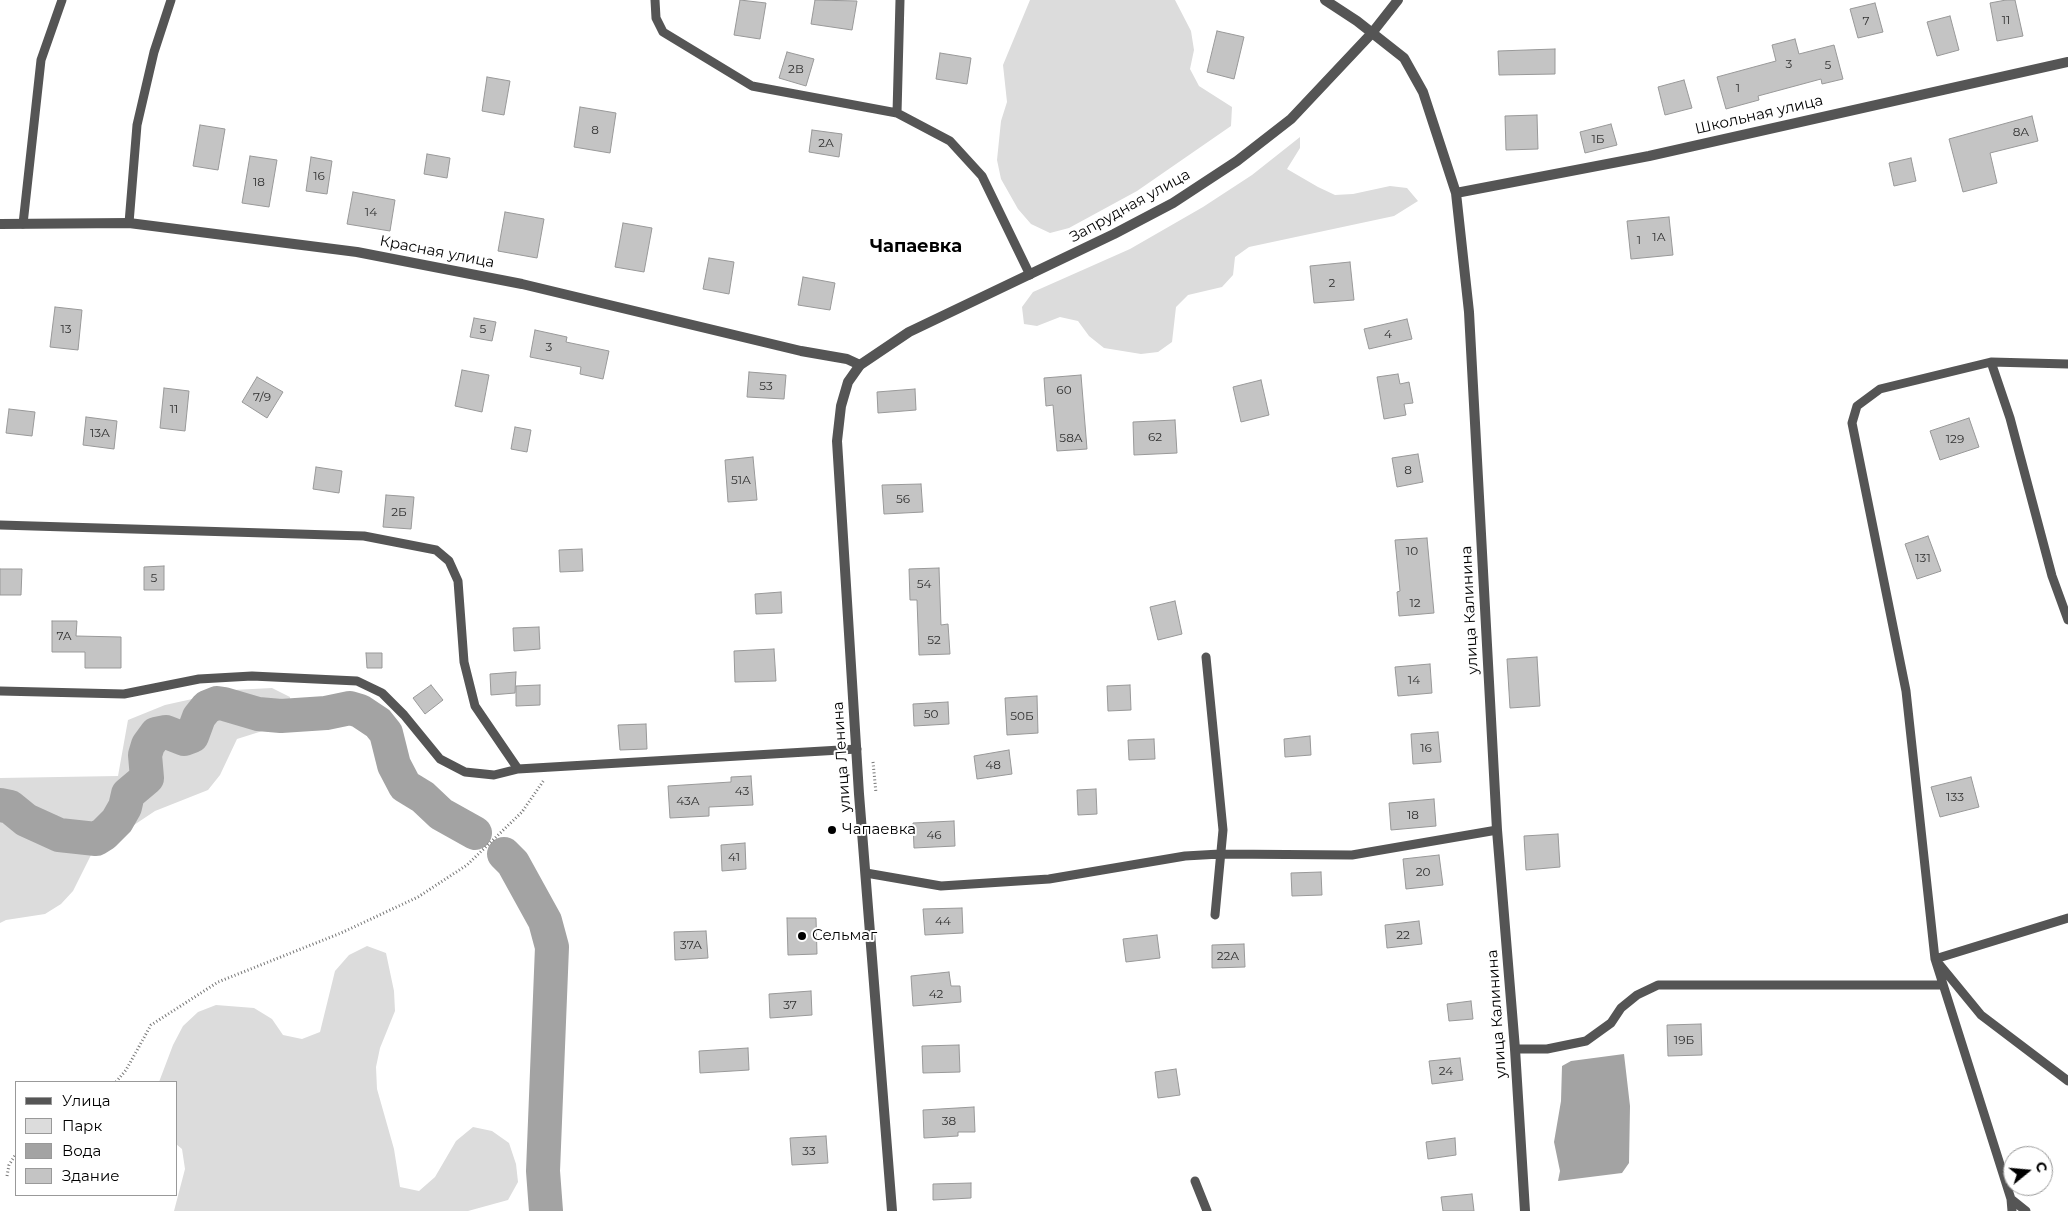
<!DOCTYPE html>
<html>
<head>
<meta charset="utf-8">
<style>
  body { margin:0 }
  #map { position:relative; width:2068px; height:1211px; overflow:hidden; background:#fff; font-family:Montserrat,sans-serif }
  canvas { display:block }
  .legend { position:absolute; left:15px; top:1081px; width:162px; height:115px; box-sizing:border-box; background:#fff; border:1px solid #999; margin:0; padding:6px 9px; list-style:none; font-size:15px; color:#000 }
  .legend li { display:flex; align-items:center; gap:10px; height:25px }
  .legend b { width:25px; border:1px solid #999 }
  .north { position:absolute; left:2003px; top:1146px; width:50px; height:50px; box-sizing:border-box; background:#fff; border:1px solid #999; border-radius:50%; rotate:73deg; font-size:14px; font-weight:700; line-height:20px; text-align:center; color:#000 }
  .north::after { content:''; display:block; margin:auto; width:18px; height:22px; background:#000; clip-path:polygon(50% 0,100% 100%,50% 72%,0 100%) }
</style>
</head>
<body>
<div id="map">
<canvas width="2068" height="1211"></canvas>
<ul class="legend">
<li><b style="height:6px;background:#555"></b>Улица</li>
<li><b style="height:14px;background:#dcdcdc"></b>Парк</li>
<li><b style="height:14px;background:#a3a3a3"></b>Вода</li>
<li><b style="height:14px;background:#c4c4c4"></b>Здание</li>
</ul>
<div class="north">С</div>
</div>
<script>
const g = document.querySelector('canvas').getContext('2d');
g.lineJoin = 'round';
function paint(path, color) {
  g.fillStyle = color;
  g.fill(path, 'evenodd');
}
function toPath(rows) {
  const path = new Path2D();
  for (const r of rows) {
    path.moveTo(r[0], r[1]);
    for (let i = 2; i < r.length; i += 2) path.lineTo(r[i], r[i + 1]);
  }
  return path;
}
function trace(path, color, width, dash) {
  g.strokeStyle = color;
  g.lineWidth = width;
  g.lineCap = dash ? 'butt' : 'round';
  g.setLineDash(dash || []);
  g.stroke(path);
}
function drawText(font, color, halo, rows, align = 'center') {
  g.font = font + ' Montserrat,sans-serif';
  g.lineWidth = 4;
  g.setLineDash([]);
  g.textBaseline = 'middle';
  g.strokeStyle = halo;
  g.fillStyle = color;
  for (const [text, x, y, turn = 0] of rows) {
    g.save();
    g.translate(x, y);
    g.rotate((+turn || 0) * Math.PI / 180);
    g.textAlign = isNaN(turn) ? turn : align;
    if (halo) g.strokeText(text, 0, 0);
    g.fillText(text, 0, 0);
    g.restore();
  }
}
paint(toPath([
  [1030,0,1175,0,1191,31,1194,50,1190,69,1199,86,1232,107,1231,126,1137,191,1069,228,1050,233,1031,224,1018,209,1001,179,997,160,1001,121,1007,102,1003,65],
  [1300,137,1300,148,1287,169,1318,187,1335,195,1353,194,1390,186,1407,188,1418,201,1394,216,1249,247,1235,257,1233,275,1222,287,1188,295,1176,307,1172,342,1158,352,1141,354,1104,348,1089,336,1078,321,1060,317,1037,326,1024,324,1022,307,1033,292,1130,249,1203,207,1252,175],
  [272,688,290,697,289,716,275,727,237,739,220,775,208,790,155,811,122,833,105,839,91,855,73,891,61,904,45,914,6,920,0,923,0,778,118,776,128,720,165,705,233,690],
  [367,946,386,953,394,991,395,1011,380,1048,376,1067,377,1089,394,1149,400,1187,419,1191,435,1177,456,1141,473,1127,492,1131,509,1143,516,1164,518,1182,508,1200,468,1211,174,1211,185,1169,182,1149,176,1144,176,1082,159,1082,173,1045,183,1026,198,1012,216,1005,254,1008,272,1019,283,1035,302,1039,320,1032,335,971,349,955]
]), '#dcdcdc');
paint(toPath([
  [1624,1054,1630,1106,1629,1163,1622,1173,1558,1181,1560,1171,1554,1142,1561,1101,1562,1066,1571,1061]
]), '#a3a3a3');
trace(toPath([
  [0,805,10,807,26,820,59,835,96,839,104,834,117,821,125,807,128,794,147,778,145,755,148,745,156,734,166,732,184,739,192,736,199,717,207,707,217,703,224,704,258,714,281,716,326,713,350,708,360,711,378,723,386,733,394,765,405,786,423,797,441,814,475,833],
  [504,854,513,863,545,921,552,947,543,1171,546,1211]
]), '#a3a3a3', 34);
const building = toPath([
  [740,0,766,3,760,39,734,35,740,0],
  [815,0,857,1,852,30,811,24,815,0],
  [2006,0,2015,0,2023,36,1997,41,1990,3,2006,0],
  [1875,3,1883,32,1858,38,1850,9,1875,3],
  [1950,16,1959,50,1937,56,1927,22,1950,16],
  [1217,31,1244,37,1234,79,1207,72,1217,31],
  [1795,39,1799,54,1834,45,1843,79,1822,84,1821,79,1758,96,1759,100,1726,109,1717,77,1776,61,1772,45,1795,39],
  [1555,49,1555,74,1499,75,1498,51,1555,49],
  [787,52,814,59,806,86,779,78,787,52],
  [940,53,971,58,967,84,936,79,940,53],
  [487,77,510,81,504,115,482,111,487,77],
  [1684,80,1692,108,1665,115,1658,87,1684,80],
  [580,107,616,113,610,153,574,147,580,107],
  [1537,115,1538,149,1506,150,1505,116,1537,115],
  [2032,116,2038,141,1990,153,1997,183,1963,192,1949,139,2032,116],
  [1611,124,1617,145,1585,153,1580,132,1611,124],
  [200,125,225,129,218,170,193,166,200,125],
  [812,130,842,134,839,157,809,152,812,130],
  [427,154,450,158,447,178,424,174,427,154],
  [250,156,277,160,269,207,242,203,250,156],
  [311,157,332,161,327,194,306,191,311,157],
  [1911,158,1916,181,1894,186,1889,163,1911,158],
  [353,192,395,200,390,231,347,224,353,192],
  [505,212,544,219,537,258,498,251,505,212],
  [1669,217,1673,255,1631,259,1627,221,1669,217],
  [623,223,652,228,644,272,615,267,623,223],
  [709,258,734,262,729,294,703,289,709,258],
  [1350,262,1354,300,1314,303,1310,266,1350,262],
  [803,277,835,283,830,310,798,305,803,277],
  [55,307,82,310,78,350,50,347,55,307],
  [474,318,496,322,492,341,470,337,474,318],
  [1407,319,1412,339,1369,349,1364,329,1407,319],
  [535,330,567,337,566,342,609,351,603,379,580,374,581,367,530,357,535,330],
  [462,370,489,375,482,412,455,406,462,370],
  [749,372,786,375,784,399,747,397,749,372],
  [1398,374,1400,384,1409,382,1413,403,1404,404,1406,415,1384,419,1377,377,1398,374],
  [1081,375,1087,449,1057,451,1053,405,1046,406,1044,378,1081,375],
  [257,377,283,392,267,418,242,402,257,377],
  [1261,380,1269,415,1241,422,1233,387,1261,380],
  [164,388,189,391,185,431,160,428,164,388],
  [915,389,916,410,878,413,877,392,915,389],
  [9,409,35,412,32,436,6,433,9,409],
  [86,417,117,421,114,449,83,445,86,417],
  [1969,418,1979,447,1940,460,1930,431,1969,418],
  [1175,420,1177,453,1134,455,1133,422,1175,420],
  [515,427,531,430,527,452,511,449,515,427],
  [1418,454,1423,482,1397,487,1392,458,1418,454],
  [753,457,757,500,728,502,725,460,753,457],
  [316,467,342,471,339,493,313,489,316,467],
  [921,484,923,512,884,514,882,485,921,484],
  [386,495,414,497,411,529,383,527,386,495],
  [1928,536,1941,571,1917,579,1905,544,1928,536],
  [1427,538,1434,613,1399,616,1397,592,1400,591,1395,540,1427,538],
  [582,549,583,571,560,572,559,550,582,549],
  [164,566,164,590,144,590,144,567,164,566],
  [939,568,941,625,948,624,950,654,919,655,917,600,910,600,909,569,939,568],
  [0,569,22,569,21,595,0,595,0,569],
  [781,592,782,613,756,614,755,594,781,592],
  [1175,601,1182,634,1158,640,1150,607,1175,601],
  [52,621,77,621,76,636,121,637,121,668,85,668,85,652,52,652,52,621],
  [539,627,540,649,514,651,513,628,539,627],
  [774,649,776,681,735,682,734,651,774,649],
  [366,653,382,653,382,668,367,668,366,653],
  [1537,657,1540,706,1510,708,1507,659,1537,657],
  [1430,664,1432,693,1398,696,1395,667,1430,664],
  [516,672,515,693,491,695,490,674,516,672],
  [431,685,443,700,425,714,413,698,431,685],
  [540,685,540,705,516,706,516,686,540,685],
  [1130,685,1131,710,1108,711,1107,686,1130,685],
  [1037,696,1038,733,1007,735,1005,698,1037,696],
  [948,702,949,724,914,726,913,704,948,702],
  [646,724,647,749,620,750,618,725,646,724],
  [1438,732,1441,762,1413,764,1411,734,1438,732],
  [1310,736,1311,755,1285,757,1284,739,1310,736],
  [1154,739,1155,759,1129,760,1128,740,1154,739],
  [1009,750,1012,774,977,779,974,756,1009,750],
  [751,776,753,805,709,807,709,816,670,818,668,786,731,782,731,777,751,776],
  [1971,777,1979,807,1940,817,1931,787,1971,777],
  [1096,789,1097,814,1078,815,1077,790,1096,789],
  [1434,799,1436,826,1391,830,1389,803,1434,799],
  [954,821,955,846,914,848,913,823,954,821],
  [1558,834,1560,867,1526,870,1524,836,1558,834],
  [745,843,746,869,722,871,721,845,745,843],
  [1439,855,1443,885,1406,889,1403,859,1439,855],
  [1321,872,1322,895,1292,896,1291,873,1321,872],
  [962,908,963,933,925,935,923,909,962,908],
  [787,918,816,918,817,954,788,955,787,918],
  [1419,921,1422,944,1387,948,1385,925,1419,921],
  [706,931,708,958,675,960,674,932,706,931],
  [1157,935,1160,958,1126,962,1123,939,1157,935],
  [1244,944,1245,967,1212,968,1212,945,1244,944],
  [949,972,951,986,960,986,961,1002,913,1006,911,976,949,972],
  [811,991,812,1015,770,1018,769,994,811,991],
  [1471,1001,1473,1019,1449,1021,1447,1004,1471,1001],
  [1701,1024,1702,1055,1668,1056,1667,1025,1701,1024],
  [959,1045,960,1072,923,1073,922,1046,959,1045],
  [748,1048,749,1070,700,1073,699,1051,748,1048],
  [1460,1058,1463,1080,1432,1084,1429,1061,1460,1058],
  [1176,1069,1180,1095,1158,1098,1155,1072,1176,1069],
  [974,1107,975,1132,958,1132,958,1136,924,1138,923,1110,974,1107],
  [826,1136,828,1163,792,1165,790,1138,826,1136],
  [1455,1138,1456,1155,1428,1159,1426,1142,1455,1138],
  [971,1183,971,1198,933,1200,933,1184,971,1183],
  [1472,1194,1474,1211,1443,1211,1441,1197,1472,1194]
]);
paint(building, '#c4c4c4');
trace(building, '#999', 1);
trace(toPath([
  [873,762,876,793],
  [116,1082,126,1070,151,1025,218,982,341,933,418,897,467,865,522,812,544,780],
  [7,1176,9,1165,16,1154]
]), '#777', 3, [1, 2.5]);
trace(toPath([
  [655,0,656,18,663,32,752,86,897,113],
  [900,0,897,113,950,141,982,176,1030,275],
  [129,223,137,125,154,52,171,0],
  [23,224,41,60,62,0],
  [1991,362,2010,418,2052,576,2068,620],
  [0,525,364,536,436,550,449,561,458,581,464,662,475,706,518,769],
  [1206,657,1223,830,1215,915],
  [0,691,124,694,199,679,252,676,357,681,382,693,404,715,440,759,465,772,494,775,518,769,857,749],
  [866,873,941,886,1049,879,1185,856,1220,854,1352,855,1497,830],
  [2068,918,1935,959,1981,1015,2068,1081],
  [1515,1049,1547,1049,1586,1041,1611,1023,1621,1008,1637,995,1658,985,1942,985],
  [1195,1181,1207,1211],
  [2011,1199,2026,1211],
  [2012,1211,2011,1199,1935,959,1906,691,1852,423,1857,406,1880,389,1991,362,2068,364]
]), '#555', 9);
trace(toPath([
  [1325,0,1357,21,1404,58,1423,92,1456,193,1469,312,1497,830,1515,1049,1525,1211],
  [1456,193,1649,156,2068,62],
  [0,224,129,223,357,252,522,284,801,351,847,359,860,365]
]), '#555', 10);
trace(toPath([
  [892,1211,859,794,837,441,841,406,848,382,860,365,909,332,1114,234,1173,203,1237,161,1291,119,1372,33,1398,0]
]), '#555', 10);
for (const [x, y, r, color] of [
  [832,830,5,"#000"],
  [802,936,5,"#000"]
]) {
  const dot = new Path2D();
  dot.arc(x, y, r, 0, 2 * Math.PI);
  g.fillStyle = color;
  g.fill(dot);
  trace(dot, '#fff', 2);
}
drawText('12px', '#313131', null, [
  ["11",2006,20],
  ["7",1866,21],
  ["3",1789,64],
  ["5",1828,65],
  ["2В",796,69],
  ["1",1738,88],
  ["8",595,130],
  ["8А",2021,132],
  ["1Б",1598,139],
  ["2А",826,143],
  ["16",319,176],
  ["18",259,182],
  ["14",371,212],
  ["1А",1659,237],
  ["1",1639,240],
  ["2",1332,283],
  ["13",66,329],
  ["5",483,329],
  ["4",1388,334],
  ["3",549,347],
  ["53",766,386],
  ["60",1064,390],
  ["7/9",262,397],
  ["11",174,409],
  ["13А",100,433],
  ["62",1155,437],
  ["58А",1071,438],
  ["129",1955,439],
  ["8",1408,470],
  ["51А",741,480],
  ["56",903,499],
  ["2Б",399,512],
  ["10",1412,551],
  ["131",1923,558],
  ["5",154,578],
  ["54",924,584],
  ["12",1415,603],
  ["7А",64,636],
  ["52",934,640],
  ["14",1414,680],
  ["50",931,714],
  ["50Б",1022,716],
  ["16",1426,748],
  ["48",993,765],
  ["43",742,791],
  ["133",1955,797],
  ["43А",688,801],
  ["18",1413,815],
  ["46",934,835],
  ["41",734,857],
  ["20",1423,872],
  ["44",943,921],
  ["22",1403,935],
  ["37А",691,945],
  ["22А",1228,956],
  ["42",936,994],
  ["37",790,1005],
  ["19Б",1684,1040],
  ["24",1446,1071],
  ["38",949,1121],
  ["33",809,1151]
]);
drawText('15px', '#000', '#fff', [
  ["Школьная улица",1759,115,-13],
  ["Запрудная улица",1130,206,-29],
  ["Красная улица",437,252,11],
  ["улица Калинина",1470,610,-93],
  ["улица Ленина",842,757,-94],
  ["улица Калинина",1497,1014,-94]
]);
drawText('15px', '#000', '#fff', [
  ["Чапаевка",842,830],
  ["Сельмаг",812,936]
], 'left');
drawText('bold 18px', '#000', '#fff', [
  ["Чапаевка",916,247]
]);
</script>
</body>
</html>
